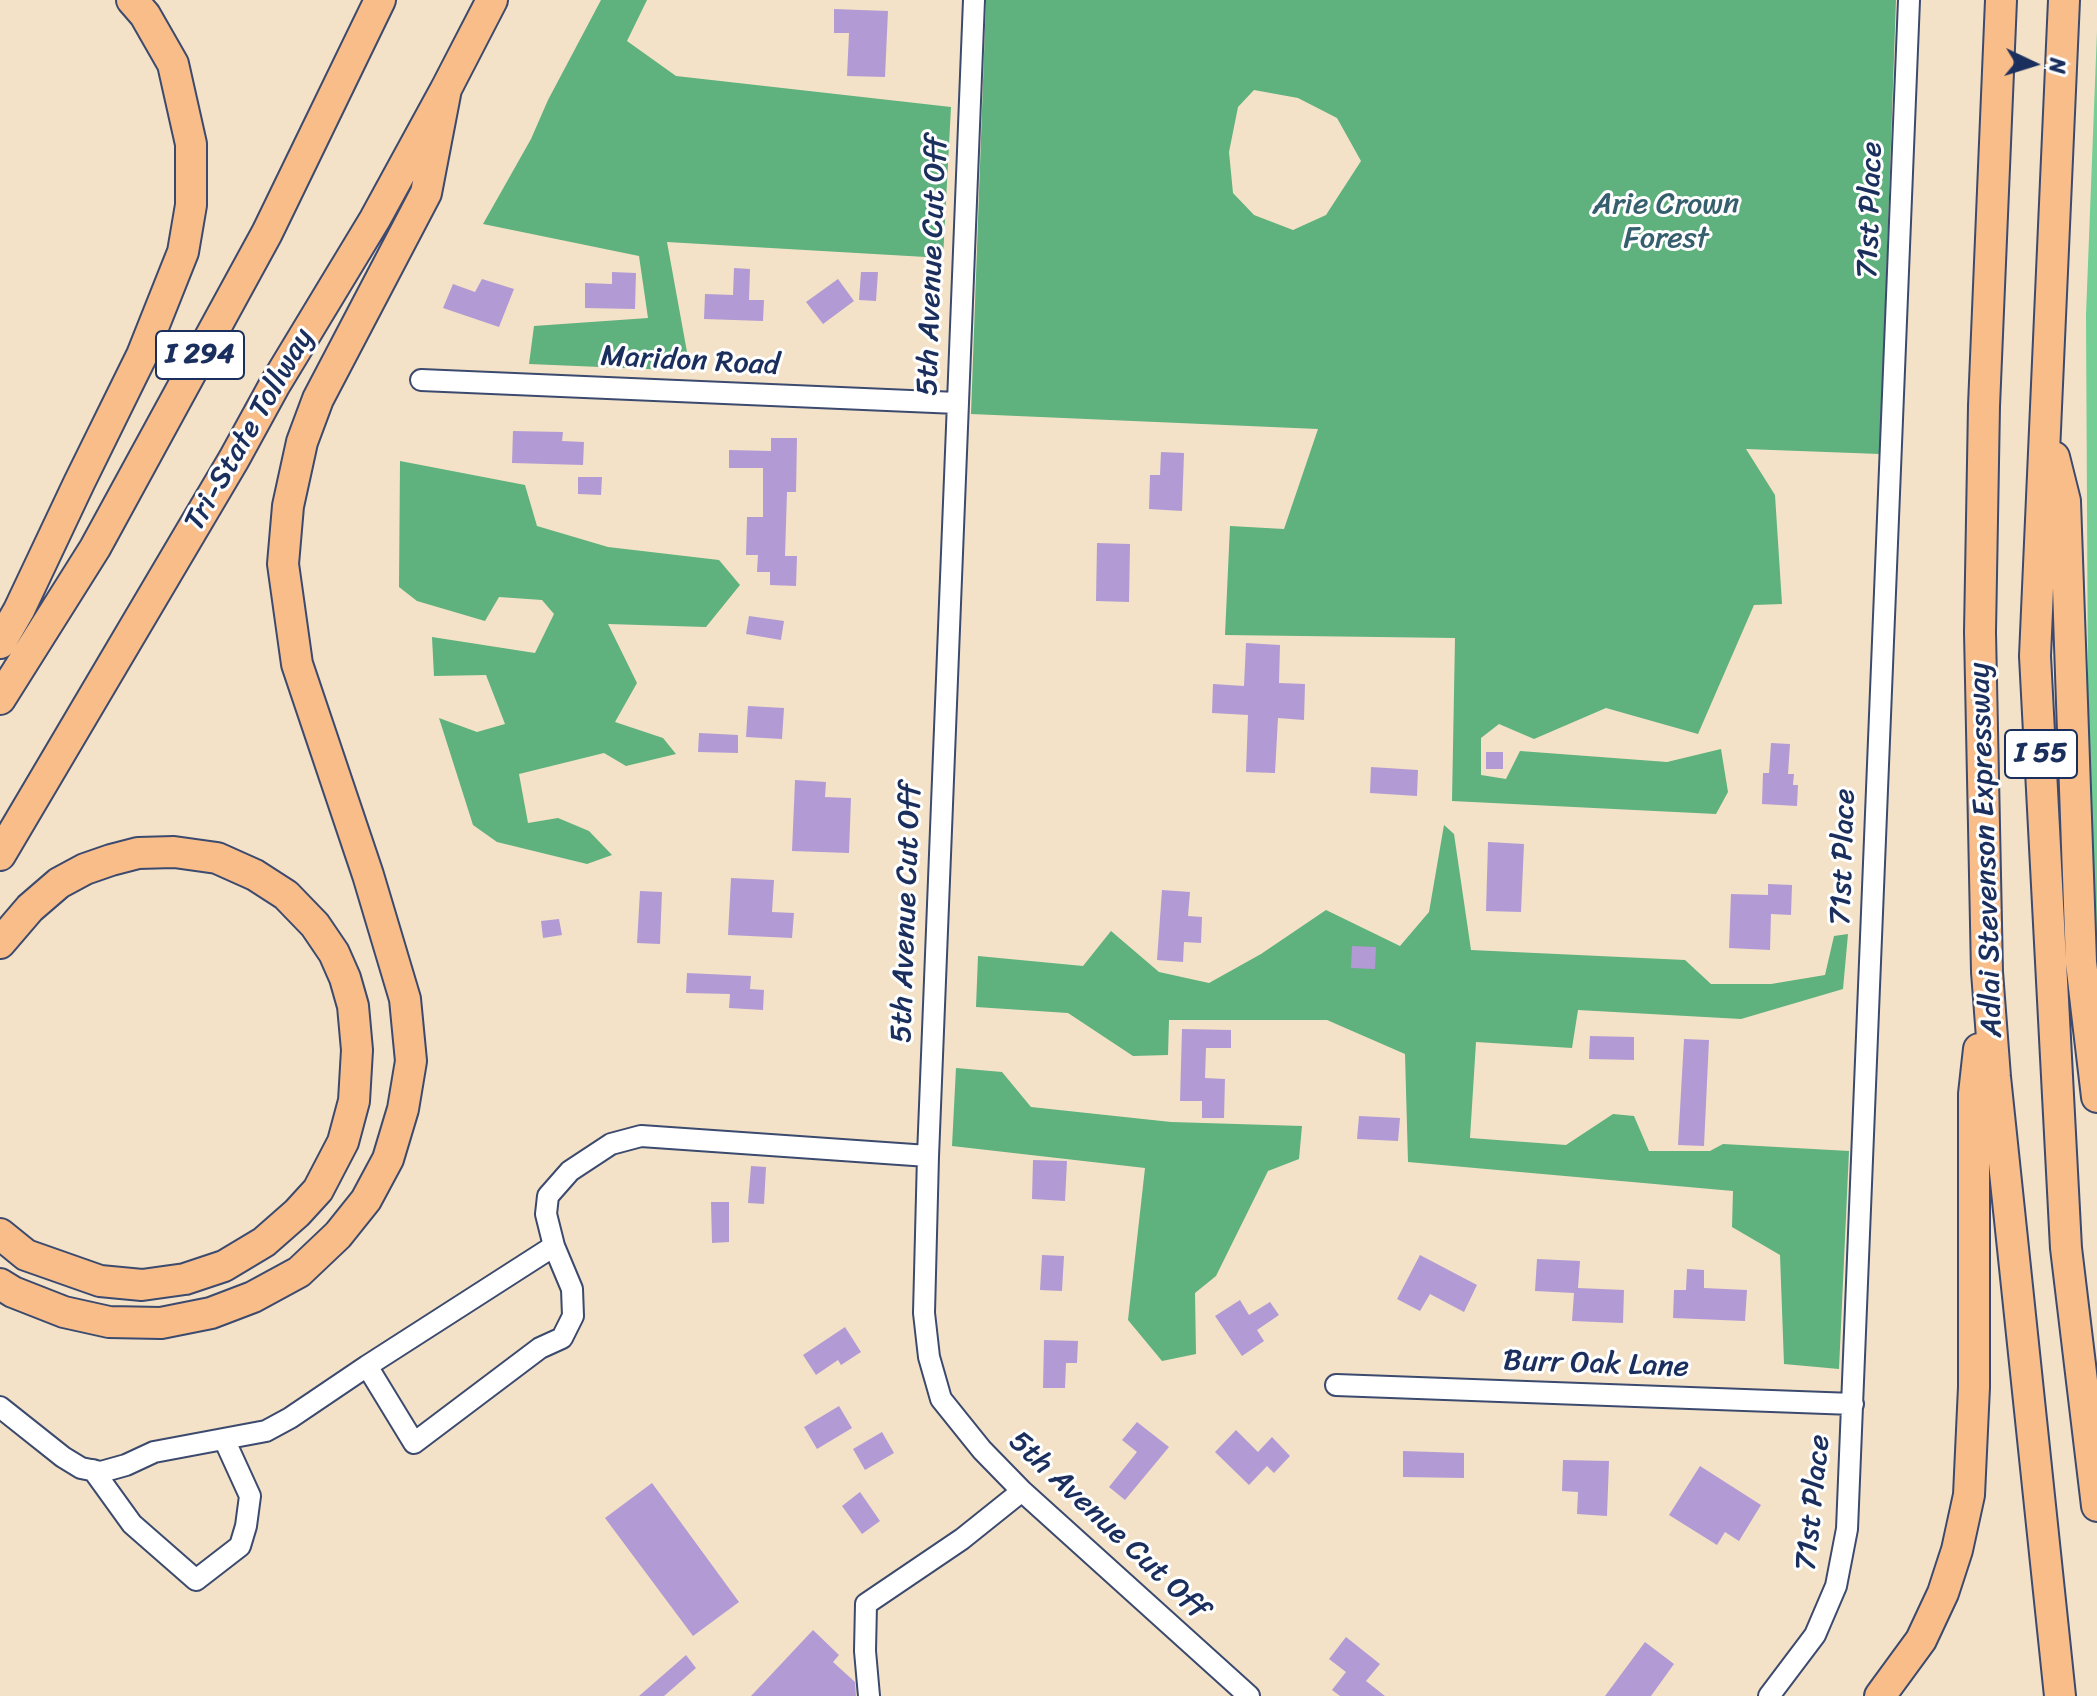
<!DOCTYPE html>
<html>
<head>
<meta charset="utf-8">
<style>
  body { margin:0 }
  #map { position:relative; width:2097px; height:1696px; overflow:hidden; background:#f3e2c7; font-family:Sriracha,sans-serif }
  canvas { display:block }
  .north { position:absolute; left:1993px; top:24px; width:80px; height:80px; -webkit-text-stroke:6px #fff; paint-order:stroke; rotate:94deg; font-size:22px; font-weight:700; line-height:32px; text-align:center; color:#1b2f5e }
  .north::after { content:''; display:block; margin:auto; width:28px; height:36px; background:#1b2f5e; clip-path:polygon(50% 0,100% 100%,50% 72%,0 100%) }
</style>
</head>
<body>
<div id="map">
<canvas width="2097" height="1696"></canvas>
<div class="north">N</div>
</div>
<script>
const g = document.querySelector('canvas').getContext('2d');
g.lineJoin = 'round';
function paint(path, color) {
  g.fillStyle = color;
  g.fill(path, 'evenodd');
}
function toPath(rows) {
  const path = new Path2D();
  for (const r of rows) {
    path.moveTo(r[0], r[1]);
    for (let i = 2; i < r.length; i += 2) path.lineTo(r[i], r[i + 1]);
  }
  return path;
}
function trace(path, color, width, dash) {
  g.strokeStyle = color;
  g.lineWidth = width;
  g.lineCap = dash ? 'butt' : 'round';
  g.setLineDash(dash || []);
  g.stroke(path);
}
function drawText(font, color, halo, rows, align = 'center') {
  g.font = font + ' Sriracha,sans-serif';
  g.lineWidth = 6;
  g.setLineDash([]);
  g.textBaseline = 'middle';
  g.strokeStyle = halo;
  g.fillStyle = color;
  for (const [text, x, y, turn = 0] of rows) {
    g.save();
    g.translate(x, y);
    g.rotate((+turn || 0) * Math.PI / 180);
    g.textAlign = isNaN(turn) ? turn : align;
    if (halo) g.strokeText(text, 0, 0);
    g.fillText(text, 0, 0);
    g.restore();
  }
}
paint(toPath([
  [2097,31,2097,960,2089,886,2086,315]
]), '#74ce95');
paint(toPath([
  [601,0,647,0,627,41,676,76,951,107,943,258,667,242,687,352,672,370,529,364,534,326,648,318,639,256,483,224,531,139,548,100],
  [986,0,1896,0,1880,454,1746,449,1775,495,1782,604,1754,605,1698,734,1606,708,1534,739,1499,724,1481,738,1481,775,1506,779,1520,751,1667,762,1721,749,1728,792,1716,814,1452,801,1455,638,1225,635,1230,526,1284,529,1318,429,971,414],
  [1254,90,1298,98,1337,118,1361,161,1326,215,1293,230,1254,215,1233,193,1229,152,1238,107],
  [400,461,525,485,537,526,608,547,719,560,740,585,706,627,608,624,637,683,615,722,663,738,676,754,626,766,604,753,519,774,528,823,558,818,589,831,612,855,587,864,497,842,473,825,439,718,477,732,505,724,486,675,434,676,432,637,535,653,554,614,542,600,499,597,485,621,417,601,399,587],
  [1444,825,1454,834,1471,950,1685,960,1711,984,1771,984,1825,975,1834,936,1848,934,1843,989,1741,1019,1578,1010,1572,1048,1476,1042,1470,1138,1566,1145,1613,1114,1634,1116,1649,1151,1710,1151,1723,1144,1849,1151,1839,1369,1784,1364,1780,1255,1732,1227,1733,1191,1408,1162,1405,1054,1327,1020,1169,1020,1168,1055,1133,1056,1068,1013,976,1007,978,956,1083,966,1111,931,1159,972,1209,983,1261,954,1326,910,1400,946,1429,912],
  [956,1068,1002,1072,1031,1107,1171,1122,1302,1126,1299,1159,1268,1171,1216,1276,1195,1293,1196,1354,1162,1361,1128,1320,1145,1168,952,1146]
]), '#5fb17e');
paint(toPath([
  [834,9,888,11,885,77,847,76,849,33,834,33],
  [734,268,750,269,749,300,764,300,763,321,704,319,705,294,733,295],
  [612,272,636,273,635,309,585,308,585,283,612,284],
  [861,272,878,272,876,301,859,300],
  [482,279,514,289,499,327,443,308,453,284,475,292],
  [838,279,854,301,823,324,806,302],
  [513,431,563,432,562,441,584,442,583,465,512,463],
  [771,438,797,438,796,492,787,492,785,556,797,556,796,586,770,585,770,572,757,572,758,555,746,555,747,517,763,517,763,468,729,468,729,450,771,451],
  [1161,452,1184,453,1182,511,1149,509,1150,475,1160,475],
  [578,477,602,477,601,495,578,494],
  [1097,543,1130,544,1129,602,1096,601],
  [749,616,784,621,781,640,746,634],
  [1246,643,1280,645,1279,683,1305,684,1304,720,1278,718,1275,773,1246,772,1248,715,1212,713,1213,684,1244,686],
  [748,706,784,708,782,739,746,737],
  [699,733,738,735,738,753,698,752],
  [1771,743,1790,744,1788,774,1794,774,1793,785,1798,785,1797,806,1762,804,1763,773,1769,773],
  [1486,752,1503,752,1503,769,1486,769],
  [1371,767,1418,770,1417,796,1370,793],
  [795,780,826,782,825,797,851,798,849,853,792,851],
  [1488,842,1524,844,1521,912,1486,911],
  [731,878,774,880,772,912,794,913,792,938,728,935],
  [1768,884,1792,885,1791,915,1771,914,1770,950,1729,948,1731,894,1768,895],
  [1162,890,1190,892,1188,916,1202,917,1201,943,1184,942,1183,962,1157,960],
  [640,891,662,892,660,944,637,943],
  [559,919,562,935,543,938,541,921],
  [1352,946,1376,947,1375,969,1351,968],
  [687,973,751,976,750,989,764,990,763,1010,729,1008,730,994,686,993],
  [1182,1029,1231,1030,1231,1048,1206,1048,1205,1078,1225,1079,1224,1118,1202,1118,1202,1101,1180,1101],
  [1590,1036,1634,1037,1634,1060,1589,1059],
  [1684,1039,1709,1040,1704,1146,1678,1145],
  [1359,1116,1400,1118,1398,1141,1357,1139],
  [1033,1160,1067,1161,1065,1201,1032,1199],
  [751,1166,766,1167,764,1204,748,1203],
  [711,1202,729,1202,729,1242,712,1243],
  [1042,1255,1064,1256,1062,1291,1040,1290],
  [1420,1255,1477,1285,1464,1312,1430,1294,1420,1311,1397,1299],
  [1537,1259,1580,1261,1578,1288,1624,1290,1623,1323,1572,1321,1574,1293,1535,1291],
  [1687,1269,1704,1270,1704,1288,1747,1290,1745,1321,1673,1318,1674,1290,1686,1290],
  [1240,1300,1249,1315,1270,1302,1279,1315,1257,1330,1264,1341,1242,1356,1215,1316],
  [845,1327,861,1352,841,1365,838,1360,816,1375,803,1355],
  [1044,1340,1078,1341,1077,1363,1066,1363,1065,1388,1043,1388],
  [839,1406,852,1428,817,1449,804,1427],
  [1137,1422,1169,1447,1125,1500,1109,1487,1137,1452,1122,1440],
  [1236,1430,1258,1452,1272,1437,1290,1456,1274,1473,1267,1466,1249,1485,1215,1452],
  [882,1432,894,1453,865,1470,853,1449],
  [1403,1451,1464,1453,1464,1478,1403,1477],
  [1563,1460,1609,1461,1607,1516,1577,1514,1578,1492,1562,1491],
  [1700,1466,1761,1505,1739,1541,1725,1532,1717,1545,1669,1515],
  [652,1483,739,1602,693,1636,605,1518],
  [860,1492,880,1521,862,1534,842,1506],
  [813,1630,839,1655,833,1662,855,1682,856,1696,751,1696],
  [1346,1637,1380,1664,1366,1681,1385,1696,1340,1696,1332,1690,1346,1672,1329,1659],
  [1645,1642,1674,1664,1651,1696,1605,1696],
  [686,1655,696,1668,664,1696,639,1696]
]), '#b29bd4');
const minor = toPath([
  [974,0,928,1156,924,1313,929,1357,941,1399,982,1450,1022,1491,1249,1696],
  [421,380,957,403],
  [367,1366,414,1443,540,1348,562,1338,573,1316,572,1289,554,1246,546,1214,548,1196,570,1171,611,1144,641,1136,928,1156],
  [1336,1385,1853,1404],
  [0,1407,63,1457,81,1468,101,1472,126,1465,154,1452,266,1431,290,1418,367,1366,554,1246],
  [93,1470,132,1524,196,1580,240,1546,246,1526,250,1496,224,1439],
  [869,1696,865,1651,866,1604,962,1539,1022,1491],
  [1769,1696,1815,1635,1836,1586,1847,1529,1909,0]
]);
const highway = toPath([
  [2001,0,1984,406,1980,632,1987,972,1995,1077,2060,1696],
  [2064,0,2035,656,2066,1248,2097,1506],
  [2054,457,2065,501,2081,962,2097,1097],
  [0,643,19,610,79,483,142,355,183,252,191,205,191,144,173,64,145,15,132,0],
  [0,699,95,548,267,233,380,0],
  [0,855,234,459,274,386,375,219,446,89,492,0],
  [0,943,30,908,59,883,85,869,111,860,138,853,174,852,217,858,255,875,286,895,315,925,334,953,345,978,353,1006,357,1050,354,1101,343,1142,318,1190,297,1213,264,1242,224,1266,185,1279,142,1285,100,1281,26,1255,0,1234],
  [0,1284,13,1292,64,1312,109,1322,161,1323,211,1313,253,1297,299,1272,338,1235,366,1200,388,1159,403,1109,411,1061,405,999,368,875,297,664,283,564,288,506,302,442,318,399,426,193,446,89],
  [1880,1696,1921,1640,1943,1593,1957,1550,1969,1495,1974,1387,1974,1094,1979,1049]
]);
trace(minor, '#3b4a6e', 24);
trace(highway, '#3b4a6e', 34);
trace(minor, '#fff', 20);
trace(highway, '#f8bd89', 30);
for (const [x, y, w] of [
  [200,355,88],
  [2041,754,72]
]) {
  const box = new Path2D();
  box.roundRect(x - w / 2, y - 24, w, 48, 6);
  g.fillStyle = '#fff';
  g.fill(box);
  trace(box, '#1b2f5e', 2);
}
drawText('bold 28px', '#1b2f5e', null, [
  ["I 294",200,355],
  ["I 55",2041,754]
]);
drawText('30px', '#365f6e', '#fff', [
  ["Arie Crown",1666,205],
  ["Forest",1666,239]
]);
drawText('30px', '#1b2f5e', '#fff', [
  ["71st Place",1871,210,-88],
  ["5th Avenue Cut Off",933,266,-88],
  ["Maridon Road",690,362,3],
  ["Tri-State Tollway",250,430,-60],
  ["Adlai Stevenson Expressway",1987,850,-92],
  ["71st Place",1844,857,-88],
  ["5th Avenue Cut Off",907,913,-88],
  ["Burr Oak Lane",1596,1365,2],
  ["71st Place",1814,1503,-84],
  ["5th Avenue Cut Off",1108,1526,43]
]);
</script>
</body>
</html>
